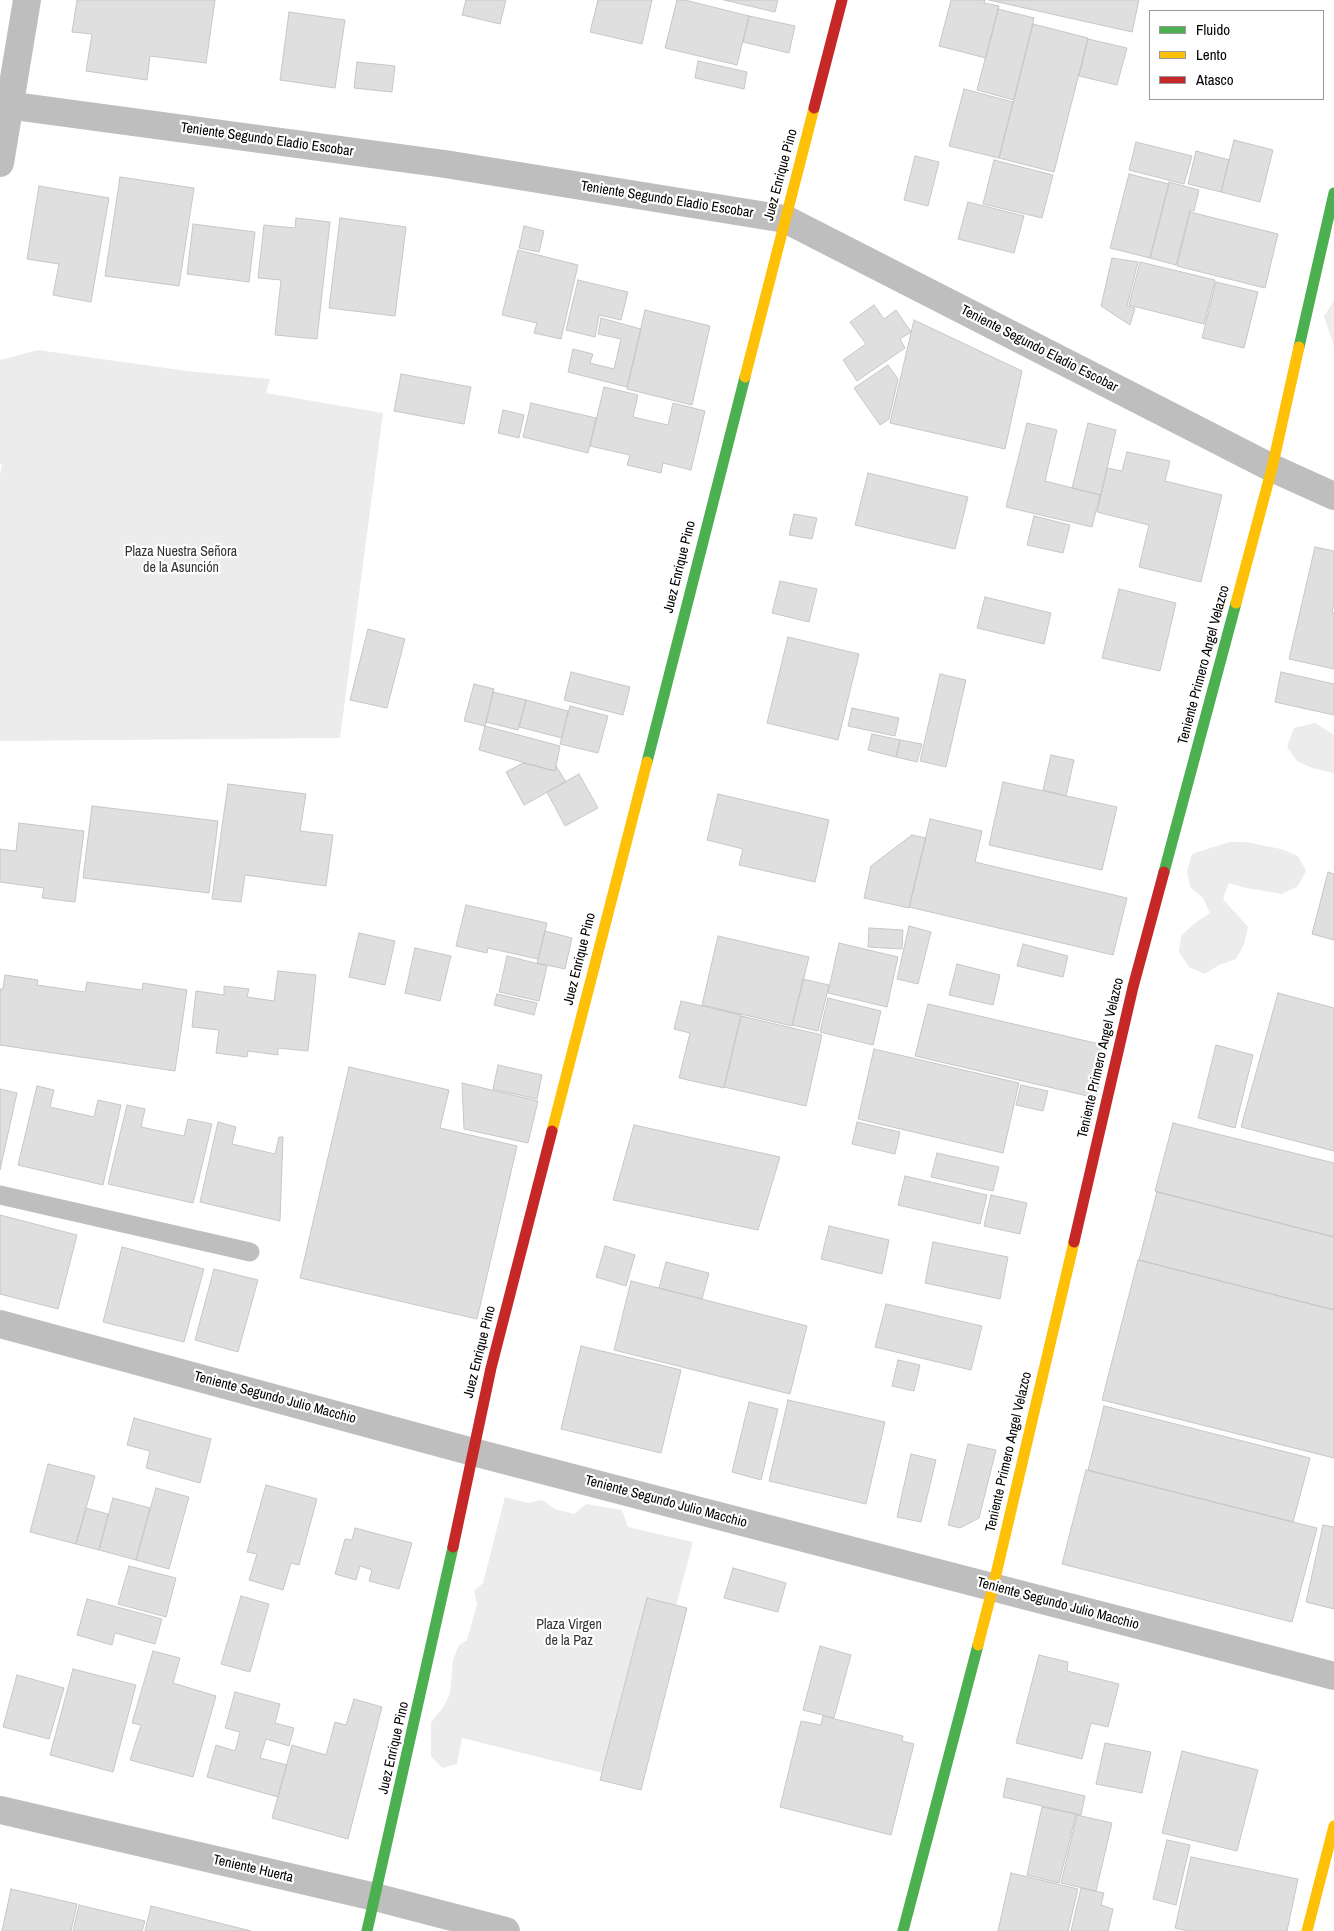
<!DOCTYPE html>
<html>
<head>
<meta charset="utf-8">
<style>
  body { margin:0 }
  #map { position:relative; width:1334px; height:1931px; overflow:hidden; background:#fff; font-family:"Archivo Narrow",sans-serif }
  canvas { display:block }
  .legend { position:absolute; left:1149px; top:10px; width:175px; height:90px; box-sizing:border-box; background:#fff; border:1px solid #999; margin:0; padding:6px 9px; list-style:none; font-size:15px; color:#000 }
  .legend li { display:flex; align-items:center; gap:10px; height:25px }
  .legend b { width:25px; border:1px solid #999 }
</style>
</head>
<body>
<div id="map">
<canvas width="1334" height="1931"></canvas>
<ul class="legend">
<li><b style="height:6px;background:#4caf50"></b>Fluido</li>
<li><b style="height:6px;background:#ffc107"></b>Lento</li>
<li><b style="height:6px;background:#c62828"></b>Atasco</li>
</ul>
</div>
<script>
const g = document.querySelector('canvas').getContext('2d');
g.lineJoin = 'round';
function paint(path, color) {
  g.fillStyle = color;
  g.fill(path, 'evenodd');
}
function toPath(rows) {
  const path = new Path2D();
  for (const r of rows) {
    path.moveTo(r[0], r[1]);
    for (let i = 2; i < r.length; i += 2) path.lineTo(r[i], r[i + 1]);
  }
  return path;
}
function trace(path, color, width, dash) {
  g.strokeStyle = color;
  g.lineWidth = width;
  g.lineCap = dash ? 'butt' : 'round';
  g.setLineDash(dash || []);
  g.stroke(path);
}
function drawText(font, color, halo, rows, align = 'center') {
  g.font = font + ' "Archivo Narrow",sans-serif';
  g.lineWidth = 4.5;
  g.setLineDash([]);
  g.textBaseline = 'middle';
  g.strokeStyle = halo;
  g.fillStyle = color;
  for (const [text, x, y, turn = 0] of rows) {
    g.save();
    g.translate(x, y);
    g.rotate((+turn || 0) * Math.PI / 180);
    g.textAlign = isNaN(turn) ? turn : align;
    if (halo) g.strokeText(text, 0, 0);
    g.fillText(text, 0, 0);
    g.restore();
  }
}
paint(toPath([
  [1334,301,1334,346,1324,316],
  [38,350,187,371,270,379,266,393,383,413,340,738,0,741,0,475,2,465,0,464,0,360],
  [1315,723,1334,735,1334,773,1312,768,1297,761,1287,747,1294,728],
  [1229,842,1246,842,1281,849,1298,856,1306,871,1298,886,1282,894,1246,888,1229,883,1223,899,1248,927,1244,944,1236,959,1219,965,1205,974,1189,967,1179,952,1181,936,1196,922,1210,913,1203,898,1190,887,1187,871,1192,854],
  [505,1497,528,1503,542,1500,555,1509,574,1514,586,1504,622,1510,628,1527,693,1542,630,1780,462,1738,457,1764,442,1768,431,1756,431,1722,442,1709,450,1694,453,1660,459,1645,467,1640,477,1604,474,1591,483,1583]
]), '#ececec');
const building = toPath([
  [77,0,215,0,206,63,150,56,147,80,86,71,92,34,72,32,77,0],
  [466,0,506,0,500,24,462,15,466,0],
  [598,0,652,0,642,44,590,32,598,0],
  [677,0,685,0,749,16,737,65,665,48,677,0],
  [724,0,778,0,775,12,724,0],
  [951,0,985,0,984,3,999,6,986,58,939,46,951,0],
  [989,0,1139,0,1132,32,989,0],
  [998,9,1034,18,1014,100,977,90,998,9],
  [289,12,345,20,335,88,280,80,289,12],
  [749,16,795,26,789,53,743,42,749,16],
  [1033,24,1088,38,1054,172,999,158,1033,24],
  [1088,39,1127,48,1117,85,1079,76,1088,39],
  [698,61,747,72,744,89,695,78,698,61],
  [357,62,395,66,392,92,354,88,357,62],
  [964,89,1013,102,999,158,949,146,964,89],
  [1234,140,1273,150,1260,202,1221,192,1234,140],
  [1136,142,1192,156,1184,184,1129,170,1136,142],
  [1196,151,1229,160,1221,192,1188,184,1196,151],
  [915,156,939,162,928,206,904,200,915,156],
  [994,160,1053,175,1042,218,983,204,994,160],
  [1129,174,1169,184,1150,258,1110,248,1129,174],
  [120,177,194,188,179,286,105,276,120,177],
  [1169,182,1199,190,1194,211,1190,210,1176,265,1150,258,1169,182],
  [39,186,109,198,91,302,53,295,59,264,27,259,39,186],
  [968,202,1024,216,1014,253,958,239,968,202],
  [1190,212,1278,234,1265,288,1177,266,1190,212],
  [296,218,330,222,317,339,275,335,281,280,258,278,264,225,295,228,296,218],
  [340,218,406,227,395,316,329,308,340,218],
  [193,224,255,232,249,282,187,274,193,224],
  [524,226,544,231,539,252,519,248,524,226],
  [518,250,578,265,561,339,534,333,537,323,502,315,518,250],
  [1112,258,1138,262,1127,306,1135,308,1130,325,1101,306,1112,258],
  [1140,262,1215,280,1204,324,1129,305,1140,262],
  [578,280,628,292,621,320,599,315,595,337,566,330,578,280],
  [1216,282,1258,292,1244,348,1202,338,1216,282],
  [874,305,884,319,896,310,911,332,900,339,905,348,857,381,843,360,866,344,850,322,874,305],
  [645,310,710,326,692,405,627,389,645,310],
  [601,318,641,329,627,387,568,372,573,349,593,354,590,363,614,369,621,339,598,334,601,318],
  [914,320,1022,371,1005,449,890,423,914,320],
  [888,365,898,379,889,419,880,425,854,388,888,365],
  [401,374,471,387,464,424,394,411,401,374],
  [604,387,638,395,633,417,668,425,673,403,705,411,691,470,663,463,661,473,627,465,630,455,590,446,604,387],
  [531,403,596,418,588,453,523,437,531,403],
  [503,410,524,415,519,438,498,433,503,410],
  [1027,423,1057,430,1045,481,1100,495,1092,527,1006,507,1027,423],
  [1088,423,1116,430,1101,495,1072,488,1088,423],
  [1127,452,1170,461,1165,481,1222,495,1201,582,1139,567,1149,525,1097,512,1107,468,1122,471,1127,452],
  [868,473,968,497,955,549,855,525,868,473],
  [794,514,817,518,812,539,789,535,794,514],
  [1034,516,1070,525,1063,553,1027,545,1034,516],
  [1315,547,1334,551,1334,603,1332,613,1334,613,1334,669,1289,659,1315,547],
  [780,581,817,589,809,622,772,613,780,581],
  [1119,589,1176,603,1160,671,1102,658,1119,589],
  [985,597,1051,613,1044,644,977,628,985,597],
  [368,629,405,639,387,708,350,700,368,629],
  [788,637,859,654,838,740,767,723,788,637],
  [571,672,630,687,623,715,564,700,571,672],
  [1281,672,1334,684,1334,715,1275,702,1281,672],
  [940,674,966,680,946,767,920,761,940,674],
  [474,684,494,689,485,726,464,721,474,684],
  [493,692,526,700,518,730,486,722,493,692],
  [526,700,568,711,562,738,519,727,526,700],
  [570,706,608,716,598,753,560,744,570,706],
  [852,708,899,718,895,736,848,726,852,708],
  [485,726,560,746,555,771,479,750,485,726],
  [872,734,900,740,896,757,868,750,872,734],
  [900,740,922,744,917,762,896,757,900,740],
  [1051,755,1074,760,1066,796,1043,790,1051,755],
  [523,763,555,771,556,766,566,782,524,805,506,772,523,763],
  [579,774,598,808,565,826,547,792,579,774],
  [1003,782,1117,807,1102,870,989,845,1003,782],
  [228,784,306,794,300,831,333,835,326,886,245,875,241,902,212,899,228,784],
  [718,794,829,820,815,882,739,865,743,849,707,840,718,794],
  [92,806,218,821,209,893,83,878,92,806],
  [930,819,982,831,975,862,1127,898,1113,955,909,907,930,819],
  [19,823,84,831,75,902,42,898,44,888,0,882,0,849,16,851,19,823],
  [912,835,926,838,909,908,864,898,871,866,912,835],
  [1328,872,1334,874,1334,940,1312,934,1328,872],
  [466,905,547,923,538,959,488,948,487,953,456,946,466,905],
  [909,926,931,932,918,984,897,979,909,926],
  [869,928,903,930,902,949,868,947,869,928],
  [545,931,572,938,565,969,537,963,545,931],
  [359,933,395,941,385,985,349,977,359,933],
  [718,936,809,957,792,1026,702,1005,718,936],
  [839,943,898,957,887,1007,828,993,839,943],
  [1023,944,1068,956,1063,977,1017,966,1023,944],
  [415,948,451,956,440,1001,405,993,415,948],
  [507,956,547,966,539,1001,499,992,507,956],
  [957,964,1000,975,993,1005,949,995,957,964],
  [278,971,316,975,308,1051,278,1048,278,1055,248,1051,247,1057,216,1053,219,1030,192,1027,196,991,224,995,224,986,249,989,247,997,274,1001,278,971],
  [5,975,38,980,37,985,85,992,87,982,142,990,143,983,187,990,175,1071,0,1045,0,989,3,989,5,975],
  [803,979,829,985,818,1031,792,1025,803,979],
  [1278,993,1334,1008,1334,1151,1241,1127,1278,993],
  [497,994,537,1003,534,1015,494,1005,497,994],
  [828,998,881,1011,873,1045,820,1032,828,998],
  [681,1001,741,1015,724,1088,679,1078,690,1033,674,1029,681,1001],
  [928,1004,1108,1046,1096,1098,915,1056,928,1004],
  [741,1016,822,1035,806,1106,724,1087,741,1016],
  [1216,1045,1253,1055,1235,1128,1198,1118,1216,1045],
  [874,1049,1019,1083,1003,1153,858,1119,874,1049],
  [498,1065,542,1075,537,1099,493,1089,498,1065],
  [349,1067,449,1090,440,1128,517,1146,477,1319,300,1278,349,1067],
  [462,1083,538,1101,528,1143,464,1129,462,1083],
  [1021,1085,1048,1091,1043,1111,1016,1105,1021,1085],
  [37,1086,54,1090,50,1107,94,1117,98,1100,121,1105,103,1185,18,1165,37,1086],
  [0,1089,17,1093,0,1170,0,1089],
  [127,1105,145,1109,141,1127,184,1136,188,1119,212,1124,193,1203,108,1184,127,1105],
  [218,1122,236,1127,232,1144,275,1154,279,1137,283,1137,280,1221,200,1202,218,1122],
  [857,1122,900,1132,895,1154,852,1144,857,1122],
  [1173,1123,1334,1163,1334,1237,1155,1191,1173,1123],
  [634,1125,780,1157,758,1230,613,1200,634,1125],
  [937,1153,999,1167,993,1191,931,1177,937,1153],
  [905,1176,987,1195,980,1224,898,1205,905,1176],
  [1157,1192,1334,1237,1334,1310,1139,1260,1157,1192],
  [991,1195,1027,1203,1020,1234,984,1226,991,1195],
  [0,1215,77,1235,58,1309,0,1294,0,1215],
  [829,1226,889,1240,882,1274,821,1259,829,1226],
  [933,1242,1008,1257,1000,1299,925,1283,933,1242],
  [605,1246,635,1255,626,1286,596,1277,605,1246],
  [122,1247,204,1269,184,1342,103,1322,122,1247],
  [1138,1260,1334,1310,1334,1458,1102,1400,1138,1260],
  [666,1262,709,1273,702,1299,659,1288,666,1262],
  [214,1269,258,1280,238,1352,195,1340,214,1269],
  [631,1281,807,1326,790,1394,614,1350,631,1281],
  [886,1304,982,1326,971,1370,875,1347,886,1304],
  [581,1346,681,1370,661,1453,561,1429,581,1346],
  [898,1360,920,1365,914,1391,892,1386,898,1360],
  [788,1400,885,1422,866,1504,769,1481,788,1400],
  [749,1402,778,1409,761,1480,732,1472,749,1402],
  [1104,1406,1310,1458,1293,1522,1088,1470,1104,1406],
  [134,1418,211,1439,200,1483,146,1468,150,1451,127,1445,134,1418],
  [968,1444,996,1450,979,1518,960,1528,948,1525,968,1444],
  [911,1454,936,1460,921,1522,897,1517,911,1454],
  [48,1464,95,1476,76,1544,30,1532,48,1464],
  [1086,1470,1317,1528,1292,1622,1062,1564,1086,1470],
  [266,1485,317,1499,299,1565,291,1563,283,1590,249,1580,257,1554,247,1552,266,1485],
  [156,1488,189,1497,169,1569,136,1560,156,1488],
  [113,1498,150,1508,136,1560,99,1550,113,1498],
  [86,1508,108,1514,99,1550,76,1544,86,1508],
  [1323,1525,1334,1527,1334,1609,1306,1602,1323,1525],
  [355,1528,412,1543,399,1589,369,1581,372,1570,360,1566,356,1580,335,1574,345,1539,352,1540,355,1528],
  [129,1566,176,1578,166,1617,118,1604,129,1566],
  [733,1568,786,1583,778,1612,724,1598,733,1568],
  [241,1596,269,1604,250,1672,221,1664,241,1596],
  [647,1598,687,1608,641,1790,600,1780,647,1598],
  [87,1599,162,1619,155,1644,115,1633,112,1645,77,1635,87,1599],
  [820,1646,851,1655,834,1718,803,1710,820,1646],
  [153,1651,180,1658,173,1683,216,1696,193,1777,130,1760,141,1725,132,1723,153,1651],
  [1039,1655,1068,1662,1067,1671,1119,1684,1108,1727,1091,1723,1082,1759,1016,1743,1039,1655],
  [73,1669,136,1685,113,1772,50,1755,73,1669],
  [17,1675,64,1688,49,1739,3,1727,17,1675],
  [235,1692,280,1704,275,1723,294,1728,289,1746,266,1739,260,1758,287,1765,278,1797,207,1777,216,1745,235,1751,240,1732,225,1728,235,1692],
  [354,1699,382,1707,348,1839,272,1818,292,1745,326,1755,335,1722,346,1725,354,1699],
  [823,1716,903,1736,902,1741,914,1744,891,1835,780,1807,801,1721,821,1725,823,1716],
  [1105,1743,1151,1752,1142,1793,1096,1784,1105,1743],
  [1182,1751,1258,1770,1237,1851,1162,1833,1182,1751],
  [1007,1778,1085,1796,1081,1815,1003,1797,1007,1778],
  [1042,1807,1076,1814,1059,1883,1027,1875,1042,1807],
  [1077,1815,1112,1823,1096,1891,1061,1883,1077,1815],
  [1167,1840,1190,1845,1176,1905,1153,1899,1167,1840],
  [1191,1857,1298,1879,1287,1931,1188,1931,1175,1928,1191,1857],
  [1011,1873,1078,1889,1068,1931,998,1931,1011,1873],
  [1081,1888,1104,1893,1101,1905,1113,1909,1108,1931,1071,1931,1081,1888],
  [11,1889,77,1904,71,1931,2,1931,11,1889],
  [79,1905,145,1921,142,1931,73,1931,79,1905],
  [151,1906,251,1931,145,1931,151,1906]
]);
paint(building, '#dfdfdf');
trace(building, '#c7c7c7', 1);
trace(toPath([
  [0,1195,250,1252]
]), '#bebebe', 19);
trace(toPath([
  [0,104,445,164,785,219,1272,468,1334,496],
  [0,163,27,0],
  [0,1324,473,1452,1334,1676],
  [0,1810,375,1897,506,1931]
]), '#bebebe', 28);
trace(toPath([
  [1299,347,1334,193],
  [647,762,745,377],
  [1164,872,1236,603],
  [367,1931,453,1547],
  [903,1931,978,1645]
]), '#4caf50', 11);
trace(toPath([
  [745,377,814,108],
  [1236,603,1272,468,1299,347],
  [552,1131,647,762],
  [978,1645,993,1587,1074,1242],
  [1307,1931,1334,1826]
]), '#ffc107', 11);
trace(toPath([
  [814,108,842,0],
  [1074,1242,1133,987,1164,872],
  [453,1547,491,1368,552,1131]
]), '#c62828', 11);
drawText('14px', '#000', '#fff', [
  ["Teniente Segundo Eladio Escobar",267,140,8],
  ["Juez Enrique Pino",781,175,-75],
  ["Teniente Segundo Eladio Escobar",667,200,9],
  ["Teniente Segundo Eladio Escobar",1039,349,27],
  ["Juez Enrique Pino",680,567,-76],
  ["Teniente Primero Angel Velazco",1204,665,-75],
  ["Juez Enrique Pino",580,959,-76],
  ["Teniente Primero Angel Velazco",1101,1058,-77],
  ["Juez Enrique Pino",480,1352,-76],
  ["Teniente Segundo Julio Macchio",275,1398,15],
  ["Teniente Primero Angel Velazco",1009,1452,-77],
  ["Teniente Segundo Julio Macchio",666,1502,15],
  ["Teniente Segundo Julio Macchio",1058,1604,15],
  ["Juez Enrique Pino",394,1748,-77],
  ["Teniente Huerta",253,1869,13]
]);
drawText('14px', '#333', '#fff', [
  ["Plaza Nuestra Señora",181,552],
  ["de la Asunción",181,568],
  ["Plaza Virgen",569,1625],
  ["de la Paz",569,1641]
]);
</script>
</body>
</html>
